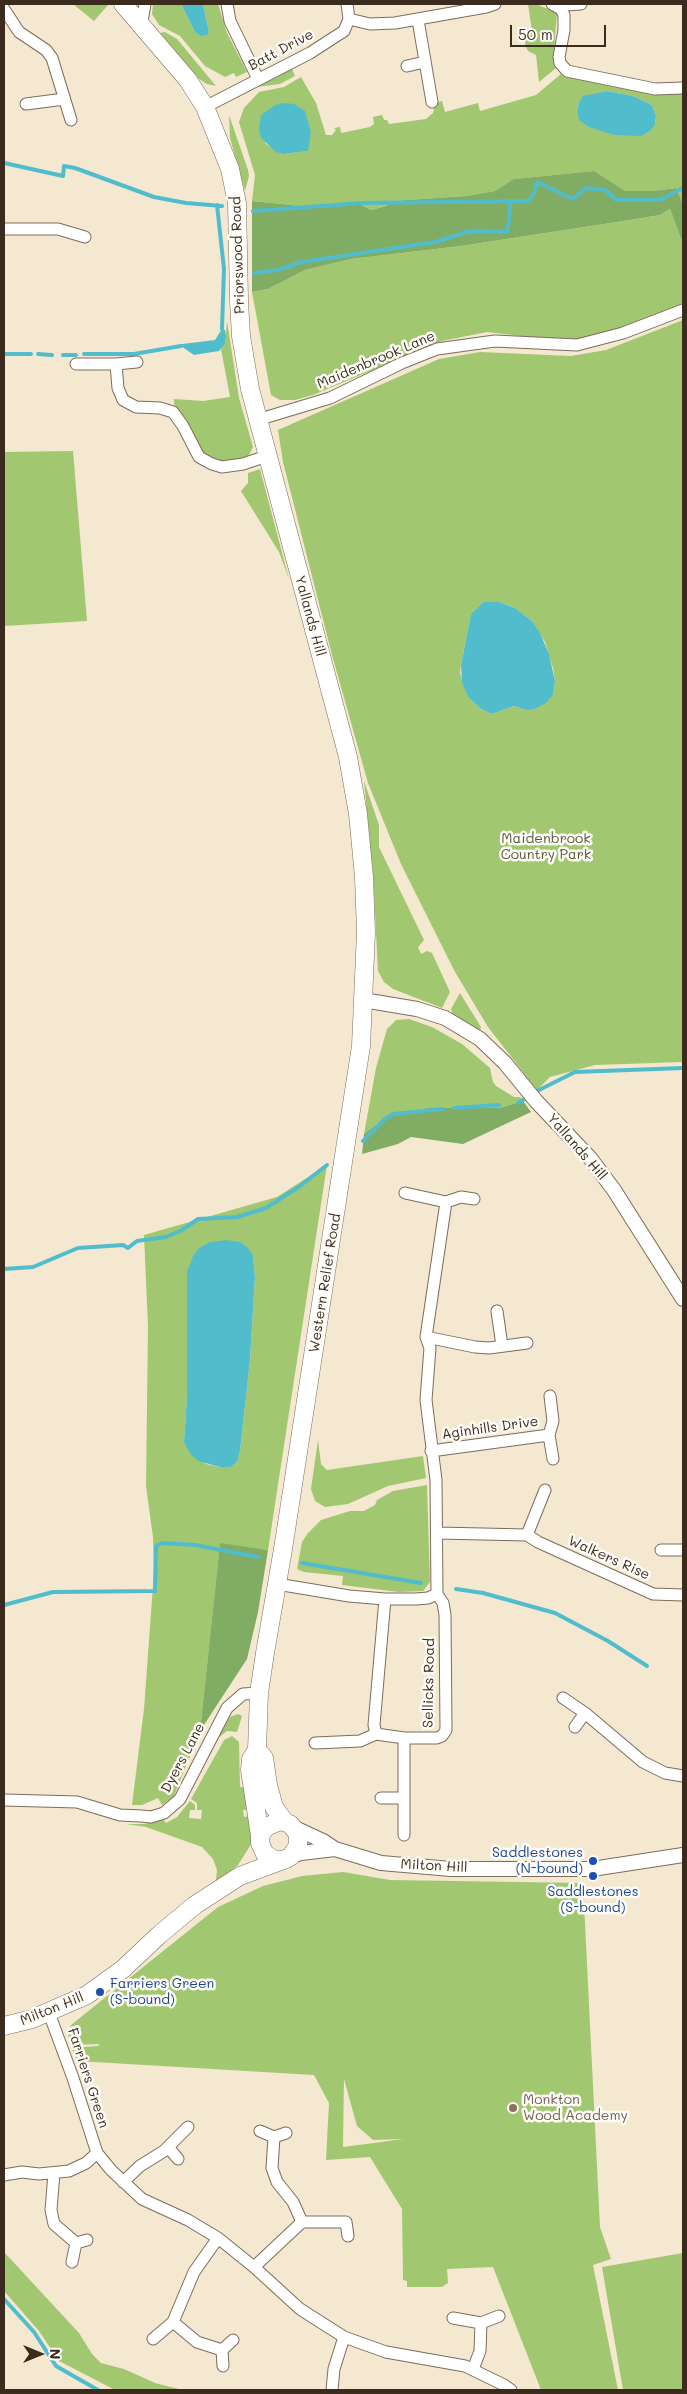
<!DOCTYPE html>
<html>
<head>
<meta charset="utf-8">
<style>
  body { margin:0 }
  #map { position:relative; width:687px; height:2394px; overflow:hidden; background:#f4e8d0; font-family:Mali,sans-serif }
  canvas { display:block }
  .frame { position:absolute; inset:0; border:5px solid #3b2a1e; pointer-events:none }
  .north { position:absolute; left:15px; top:2329px; width:50px; height:50px; -webkit-text-stroke:4px #fdfcf7; paint-order:stroke; rotate:90deg; font-size:14px; font-weight:700; line-height:20px; text-align:center; color:#3b2a1e }
  .north::after { content:''; display:block; margin:auto; width:18px; height:22px; background:#3b2a1e; clip-path:polygon(50% 0,100% 100%,50% 72%,0 100%) }
  .scale { position:absolute; left:510px; top:25px; width:96px; height:22px; box-sizing:border-box; border:2px solid #3b2a1e; border-top:0; padding-left:6px; font-size:15px; line-height:18px; white-space:nowrap; color:#3b2a1e; -webkit-text-stroke:4px #fdfcf7; paint-order:stroke }
</style>
</head>
<body>
<div id="map">
<canvas width="687" height="2394"></canvas>
<div class="frame"></div>
<div class="north">N</div>
<div class="scale">50 m</div>
</div>
<script>
const g = document.querySelector('canvas').getContext('2d');
g.lineJoin = 'round';
function paint(path, color) {
  g.fillStyle = color;
  g.fill(path, 'evenodd');
}
function toPath(rows) {
  const path = new Path2D();
  for (const r of rows) {
    path.moveTo(r[0], r[1]);
    for (let i = 2; i < r.length; i += 2) path.lineTo(r[i], r[i + 1]);
  }
  return path;
}
function trace(path, color, width, dash) {
  g.strokeStyle = color;
  g.lineWidth = width;
  g.lineCap = dash ? 'butt' : 'round';
  g.setLineDash(dash || []);
  g.stroke(path);
}
function drawText(font, color, halo, rows, align = 'center') {
  g.font = font + ' Mali,sans-serif';
  g.lineWidth = 5;
  g.setLineDash([]);
  g.textBaseline = 'middle';
  g.strokeStyle = halo;
  g.fillStyle = color;
  for (const [text, x, y, turn = 0] of rows) {
    g.save();
    g.translate(x, y);
    g.rotate((+turn || 0) * Math.PI / 180);
    g.textAlign = isNaN(turn) ? turn : align;
    if (halo) g.strokeText(text, 0, 0);
    g.fillText(text, 0, 0);
    g.restore();
  }
}
paint(toPath([
  [73,4,109,4,94,21],
  [153,4,181,4,195,32,209,32,203,4,218,4,227,33,247,72,236,77,234,73,225,77,205,66,180,36,159,25,152,14],
  [528,4,535,4,554,11,557,14,553,60,556,68,539,82,536,55,528,51,525,45,526,38,532,31],
  [165,32,177,39,216,86,207,84,199,79,160,33],
  [292,69,295,76,280,84,257,87],
  [561,74,683,93,683,204,676,188,652,191,624,191,594,171,515,179,495,191,466,196,392,201,386,206,371,210,356,202,321,208,252,201,255,175,239,122,244,108,259,92,284,87,301,77,316,103,326,135,332,135,336,130,334,128,340,127,341,133,370,127,374,124,373,117,382,115,384,120,387,120,389,124,426,119,433,113,435,103,442,101,445,112,478,103,480,111,536,95],
  [607,91,633,96,652,105,656,116,655,124,577,111,579,102,583,97],
  [259,130,311,132,307,151,284,154,266,144],
  [229,115,248,170,249,176,245,191,230,138],
  [670,209,683,244,683,306,616,331,581,339,546,339,487,332,442,341,313,395,295,400,280,400,271,395,252,292,268,289,305,270,351,259,461,246,630,220,660,215],
  [683,320,683,1062,595,1065,550,1077,537,1090,488,1027,455,972,401,864,368,783,332,655,283,462,278,430,439,359,480,352,571,356,606,350],
  [483,602,499,602,515,608,532,621,545,642,553,668,555,681,553,695,526,710,514,706,492,714,481,709,468,697,460,673,461,665,471,614],
  [227,321,239,398,253,447,248,457,229,463,214,460,200,451,185,418,174,404,174,399,203,401,230,397,221,349,225,344],
  [73,451,87,621,4,626,4,452],
  [260,469,289,579,279,552,241,491,248,483,248,473],
  [364,781,379,825,379,847,424,940,418,947,421,954,427,951,432,953,450,992,442,1008,393,989,384,982,378,971,373,874],
  [460,993,481,1027,480,1031,453,1015,451,1009],
  [409,1019,432,1027,462,1044,490,1068,493,1082,496,1086,514,1097,520,1097,523,1101,499,1108,428,1108,392,1113,364,1134,376,1068,387,1029,396,1020],
  [327,1165,268,1550,220,1544,200,1731,174,1796,162,1805,158,1798,142,1805,132,1805,144,1709,154,1572,153,1537,146,1486,148,1326,144,1235,277,1197],
  [253,1255,255,1277,250,1360,240,1451,237,1462,231,1467,223,1468,206,1464,184,1442,187,1397,187,1283],
  [318,1440,321,1464,327,1470,423,1456,426,1478,388,1486,348,1504,325,1507,315,1501,311,1489],
  [427,1485,430,1582,423,1591,399,1592,342,1585,343,1576,304,1572,297,1569,302,1542,308,1533,321,1520,350,1511,364,1511,375,1505,377,1500,393,1491],
  [238,1714,242,1716,237,1732,227,1731,217,1739,230,1717],
  [232,1736,239,1742,240,1787,248,1787,251,1809,243,1810,244,1817,252,1816,252,1840,250,1846,238,1865,211,1887,216,1880,217,1870,213,1859,202,1847,146,1827,126,1824,145,1824,162,1818,166,1823,177,1817,190,1801,195,1805,195,1810,190,1810,189,1818,201,1819,202,1810,197,1810,197,1803,191,1799,224,1740],
  [343,1872,390,1880,583,1883,600,2227,611,2259,593,2265,618,2390,541,2390,493,2267,447,2269,448,2283,442,2287,407,2287,407,2281,403,2280,403,2277,402,2209,370,2157,326,2160,329,2103,314,2075,77,2061,72,2048,98,2046,100,2044,71,2045,68,2034,71,2025,218,1907,263,1886,302,1876],
  [344,2079,357,2126,373,2140,404,2139,343,2147],
  [4,2252,79,2333,92,2354,101,2363,124,2369,155,2383,183,2390,115,2390,59,2361,39,2331,4,2291],
  [683,2253,683,2390,623,2390,602,2267]
]), '#a2c771');
paint(toPath([
  [594,171,625,191,652,191,676,188,683,204,683,244,670,209,660,215,630,220,461,246,351,259,305,270,268,289,252,292,252,201,321,208,356,202,371,210,386,206,392,201,466,196,495,191,514,179],
  [523,1101,531,1112,463,1144,411,1137,398,1144,362,1154,364,1134,392,1113,428,1108,499,1108],
  [220,1543,268,1550,258,1612,247,1659,200,1731]
]), '#81ac63');
paint(toPath([
  [181,4,203,4,209,32,207,35,201,36,195,32],
  [607,91,633,96,652,105,656,116,655,124,650,131,641,136,614,135,589,127,579,120,577,111,579,102,583,96],
  [284,103,294,104,305,111,311,132,308,151,284,154,276,152,261,138,259,130,261,115,275,105],
  [222,329,225,330,226,336,225,344,219,351,194,355,181,346,182,344,215,340],
  [483,602,499,602,515,608,532,621,540,633,549,654,555,681,553,695,546,703,534,709,526,710,514,706,492,714,481,709,468,697,462,683,461,665,471,614],
  [226,1240,240,1242,247,1247,253,1255,255,1277,250,1360,240,1451,237,1462,231,1467,223,1468,198,1461,191,1455,184,1442,187,1397,187,1272,193,1256,199,1248,210,1242]
]), '#51bdcc');
trace(toPath([
  [4,163,63,176,64,166,75,168,154,197,186,203,222,206],
  [217,205,224,269,222,329],
  [253,211,362,203,528,201,534,193,537,182,573,199,586,188,605,190,616,200,660,200,683,188],
  [254,273,278,270,302,262,435,242,470,231,507,232,509,221,510,201],
  [4,354,31,354],
  [38,354,52,355],
  [84,354,134,354,181,346],
  [63,355,76,355],
  [533,1093,575,1072,683,1068],
  [518,1103,528,1097],
  [454,1108,499,1105],
  [363,1141,385,1119,393,1114,443,1109],
  [4,1269,33,1267,78,1248,123,1245,128,1248,137,1241,166,1237,182,1230,198,1219,237,1217,266,1208,300,1186,327,1165],
  [302,1563,421,1583],
  [456,1589,483,1593,555,1613,608,1641,647,1666],
  [4,1605,53,1592,155,1591,156,1546,162,1543,195,1545,258,1557],
  [4,2299,34,2332,56,2366,98,2390]
]), '#51bdcc', 4);
const minor = toPath([
  [227,4,230,21,258,79],
  [552,4,561,9,564,15,564,30,559,57,560,63,567,71,655,89,683,88],
  [4,9,19,32,46,50,52,58,71,120],
  [561,9,565,5,581,4],
  [349,19,370,24,395,23,486,7,495,4],
  [418,20,432,102],
  [139,21,143,16,145,4],
  [407,66,425,62],
  [26,104,64,99],
  [205,107,310,53,344,31,349,19,347,4],
  [4,229,58,229,85,237],
  [76,364,116,364,118,388,123,400,136,407,160,408,173,412,183,426,199,457,212,464,222,467,243,464,267,456],
  [116,364,137,362],
  [257,420,330,398,402,363,437,349,495,341,577,345,623,333,683,310],
  [405,1193,446,1202],
  [497,1311,502,1346],
  [426,1337,475,1347,489,1348,527,1343],
  [549,1435,553,1459],
  [431,1451,549,1435,553,1421,550,1396],
  [438,1533,527,1535,545,1490],
  [527,1535,538,1542,653,1594,683,1595],
  [661,1550,683,1550],
  [277,1584,349,1596,385,1599,416,1599,428,1598,437,1594],
  [385,1599,374,1725,376,1734,404,1738,404,1835],
  [563,1698,585,1713,643,1762,665,1773,683,1776],
  [575,1727,585,1713],
  [404,1738,437,1738,442,1736,446,1730,445,1615,443,1603,437,1594,436,1480,426,1400,430,1348,426,1337,446,1202,461,1197,474,1199],
  [315,1743,360,1741,376,1734],
  [381,1798,403,1798],
  [4,1800,77,1802,120,1815,141,1816,151,1817,164,1813,180,1799,227,1708,243,1694,259,1693],
  [49,2013,73,2078,97,2153,111,2170,142,2199,188,2220,218,2238,254,2267,302,2222,346,2222,348,2236],
  [260,2131,274,2137,286,2133],
  [274,2137,272,2168,277,2182,293,2202,302,2222],
  [168,2147,178,2159],
  [54,2173,51,2210,54,2224,76,2243],
  [4,2175,22,2172,39,2174,69,2171,86,2163,97,2153],
  [123,2182,140,2166,164,2151,188,2127],
  [218,2238,194,2272,173,2322,197,2342,222,2350],
  [72,2262,76,2243,87,2240],
  [254,2267,300,2309,344,2337,386,2352,465,2366,504,2385,511,2390],
  [453,2318,481,2323,499,2316],
  [153,2339,173,2322],
  [223,2366,222,2350,233,2340],
  [473,2369,480,2351,481,2323],
  [332,2390,334,2369,344,2337]
]);
const tertiary = toPath([
  [363,1000,417,1009,445,1018,480,1039,505,1063,536,1101,590,1158,614,1190,683,1299],
  [295,1828,323,1841,335,1849,381,1863,451,1869,592,1869,683,1855],
  [291,1856,301,1853,335,1849]
]);
const primary = toPath([
  [123,4,188,80,205,107,230,169,237,203,239,301,241,336,250,389,348,757,358,814,364,877,366,932,361,1046,283,1549,265,1653,259,1693,257,1750,251,1759,250,1770,260,1836],
  [257,1750,264,1758,268,1785,274,1807,285,1822],
  [4,2026,32,2019,87,1995,123,1969,159,1935,195,1905,240,1876,286,1859,291,1856,298,1846,298,1834,290,1824,280,1821,266,1827,260,1836,260,1843,265,1854,273,1859,281,1860]
]);
trace(minor, '#7c6c5c', 13);
trace(tertiary, '#7c6c5c', 16);
trace(primary, '#7c6c5c', 19);
trace(minor, '#fff', 11);
trace(tertiary, '#fff', 14);
trace(primary, '#fff', 18);
for (const [x, y, r, color] of [
  [593,1861,5,"#1a4fb4"],
  [593,1876,5,"#1a4fb4"],
  [100,1992,5,"#1a4fb4"],
  [513,2108,5,"#8d6e63"]
]) {
  const dot = new Path2D();
  dot.arc(x, y, r, 0, 2 * Math.PI);
  g.fillStyle = color;
  g.fill(dot);
  trace(dot, '#fdfcf7', 2);
}
drawText('14px', '#3b2a1e', '#fdfcf7', [
  ["Batt Drive",281,50,-28],
  ["Priorswood Road",238,255,-92],
  ["Maidenbrook Lane",376,360,-23],
  ["Yallands Hill",310,616,75],
  ["Yallands Hill",577,1147,49],
  ["Western Relief Road",325,1283,-81],
  ["Aginhills Drive",490,1428,-8],
  ["Walkers Rise",609,1558,24],
  ["Sellicks Road",429,1683,-89],
  ["Dyers Lane",183,1758,-62],
  ["Milton Hill",434,1866,3],
  ["Milton Hill",52,2009,-22],
  ["Farriers Green",88,2078,72]
]);
drawText('14px', '#5a5937', '#fdfcf7', [
  ["Maidenbrook",546,839],
  ["Country Park",546,855]
]);
drawText('14px', '#164399', '#fdfcf7', [
  ["Saddlestones",583,1853],
  ["(N-bound)",583,1869],
  ["Saddlestones",593,1892,"center"],
  ["(S-bound)",593,1908,"center"],
  ["Farriers Green",110,1984,"left"],
  ["(S-bound)",110,2000,"left"]
], 'right');
drawText('14px', '#785e54', '#fdfcf7', [
  ["Monkton",523,2100],
  ["Wood Academy",523,2116]
], 'left');
</script>
</body>
</html>
